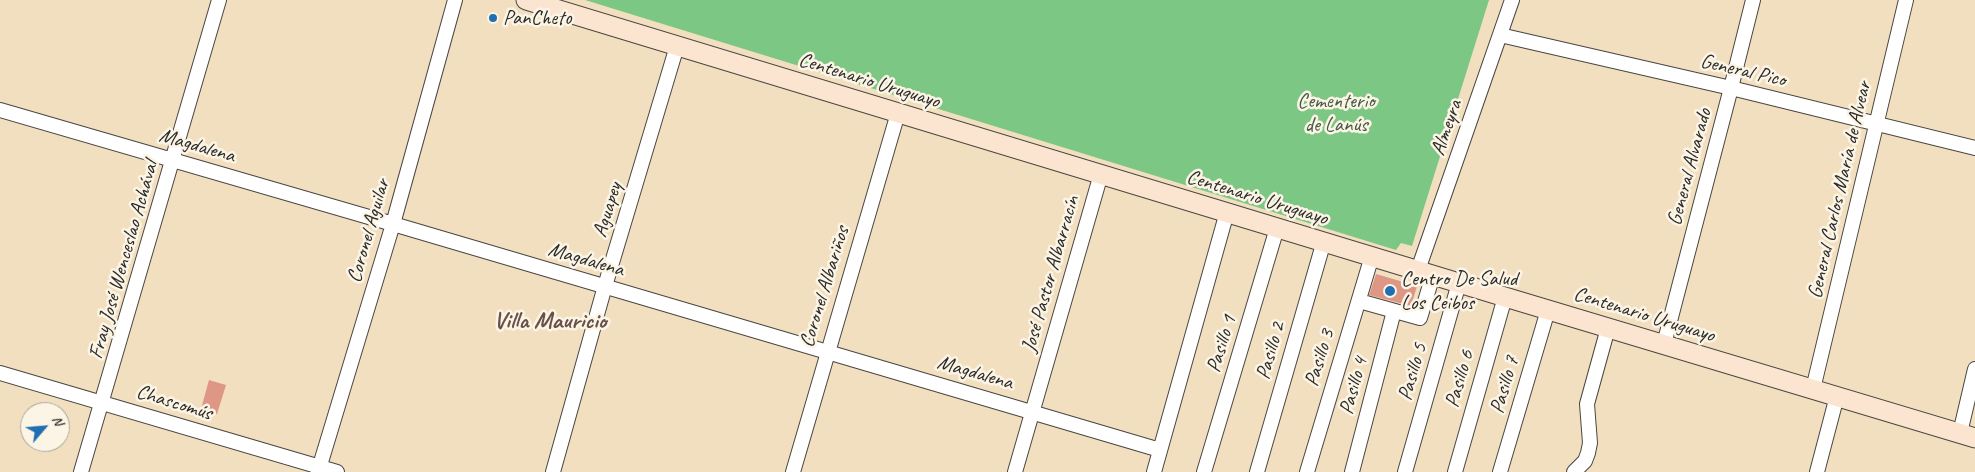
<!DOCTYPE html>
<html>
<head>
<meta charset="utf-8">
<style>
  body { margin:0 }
  #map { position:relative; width:1975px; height:472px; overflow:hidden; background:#f2dfc0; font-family:Caveat,sans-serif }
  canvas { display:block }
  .north { position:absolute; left:20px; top:402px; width:50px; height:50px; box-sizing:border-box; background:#fcf5e5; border:1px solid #a8a49b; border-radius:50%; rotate:63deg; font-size:14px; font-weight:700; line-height:20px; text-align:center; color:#2b2b2b }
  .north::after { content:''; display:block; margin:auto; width:18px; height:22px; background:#1f6fb2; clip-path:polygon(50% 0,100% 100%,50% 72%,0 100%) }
</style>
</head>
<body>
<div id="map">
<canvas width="1975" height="472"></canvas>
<div class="north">N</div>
</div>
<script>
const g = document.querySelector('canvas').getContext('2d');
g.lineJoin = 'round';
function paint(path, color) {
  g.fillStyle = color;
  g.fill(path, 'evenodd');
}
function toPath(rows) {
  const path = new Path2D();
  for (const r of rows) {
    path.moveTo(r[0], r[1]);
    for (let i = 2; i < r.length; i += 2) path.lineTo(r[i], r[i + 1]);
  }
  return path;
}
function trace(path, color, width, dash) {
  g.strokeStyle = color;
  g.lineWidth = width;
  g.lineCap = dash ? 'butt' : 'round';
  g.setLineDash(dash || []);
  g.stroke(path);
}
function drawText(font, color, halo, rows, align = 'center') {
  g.font = font + ' Caveat,sans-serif';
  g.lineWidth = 5;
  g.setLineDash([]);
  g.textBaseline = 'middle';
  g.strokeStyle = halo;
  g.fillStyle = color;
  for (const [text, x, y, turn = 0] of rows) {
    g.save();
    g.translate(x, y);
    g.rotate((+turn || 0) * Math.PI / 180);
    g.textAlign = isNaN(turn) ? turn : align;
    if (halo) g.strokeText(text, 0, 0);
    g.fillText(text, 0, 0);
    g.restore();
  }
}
paint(toPath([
  [585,0,1489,0,1412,246,1401,243,1396,250]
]), '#7dc784');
paint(toPath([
  [1376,274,1417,286,1411,306,1369,295],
  [209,380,226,385,217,414,201,409]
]), '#de9685');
const minor = toPath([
  [1500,35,1731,88,1975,148],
  [0,110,393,224,1160,450],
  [1418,270,1512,0],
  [1359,301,1420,318,1433,275],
  [1664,344,1731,88,1753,0],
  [0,373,337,472],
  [1813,389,1906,0],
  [1960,433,1975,369],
  [81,472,219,0],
  [318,472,393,224,455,0],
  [553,472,605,286,677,46],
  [793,472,898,113],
  [1015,472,1101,174],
  [1154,472,1227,212],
  [1204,472,1277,228],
  [1257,472,1324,241],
  [1307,472,1372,256],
  [1352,472,1394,311],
  [1405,472,1459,283],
  [1455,472,1505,297],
  [1500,472,1548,310],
  [1574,472,1585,461,1588,453,1590,443,1587,404,1608,328],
  [1817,472,1837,396]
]);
const secondary = toPath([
  [526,0,1505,297,1975,438]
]);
trace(minor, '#494641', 16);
trace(secondary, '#494641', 21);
trace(minor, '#fff', 14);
trace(secondary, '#fce5d0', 19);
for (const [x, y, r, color] of [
  [493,18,5,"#1f6fb2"],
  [1390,291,6,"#1f6fb2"]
]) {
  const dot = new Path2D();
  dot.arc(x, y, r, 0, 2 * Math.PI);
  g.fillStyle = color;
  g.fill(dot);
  trace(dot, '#fcf5e5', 2);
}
drawText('21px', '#2b2b2b', '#fcf5e5', [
  ["PanCheto",503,18],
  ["Centro De Salud",1401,279],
  ["Los Ceibos",1401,303]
], 'left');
drawText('21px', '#2b2b2b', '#fcf5e5', [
  ["General Pico",1743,71,13],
  ["Centenario Uruguayo",869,81,17],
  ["Almeyra",1447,128,-71],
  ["Magdalena",197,146,16],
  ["General Alvarado",1690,167,-75],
  ["General Carlos María de Alvear",1840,190,-77],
  ["Centenario Uruguayo",1257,198,17],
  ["Aguapey",608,210,-73],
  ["Coronel Aguilar",369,231,-74],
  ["Fray José Wenceslao Achával",124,260,-74],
  ["Magdalena",586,260,16],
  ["José Pastor Albarracín",1051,274,-74],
  ["Coronel Albariños",825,287,-73],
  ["Centenario Uruguayo",1644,315,17],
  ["Pasillo 1",1222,344,-73],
  ["Pasillo 2",1271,351,-74],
  ["Pasillo 3",1320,358,-73],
  ["Pasillo 5",1413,372,-74],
  ["Magdalena",975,373,16],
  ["Pasillo 6",1460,379,-74],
  ["Pasillo 7",1505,385,-74],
  ["Pasillo 4",1354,386,-75],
  ["Chascomús",174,403,17]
]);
drawText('21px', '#445a46', '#fcf5e5', [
  ["Cementerio",1336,101],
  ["de Lanús",1336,125]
]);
drawText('bold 24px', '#6a504a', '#fcf5e5', [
  ["Villa Mauricio",550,322]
]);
</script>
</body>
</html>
